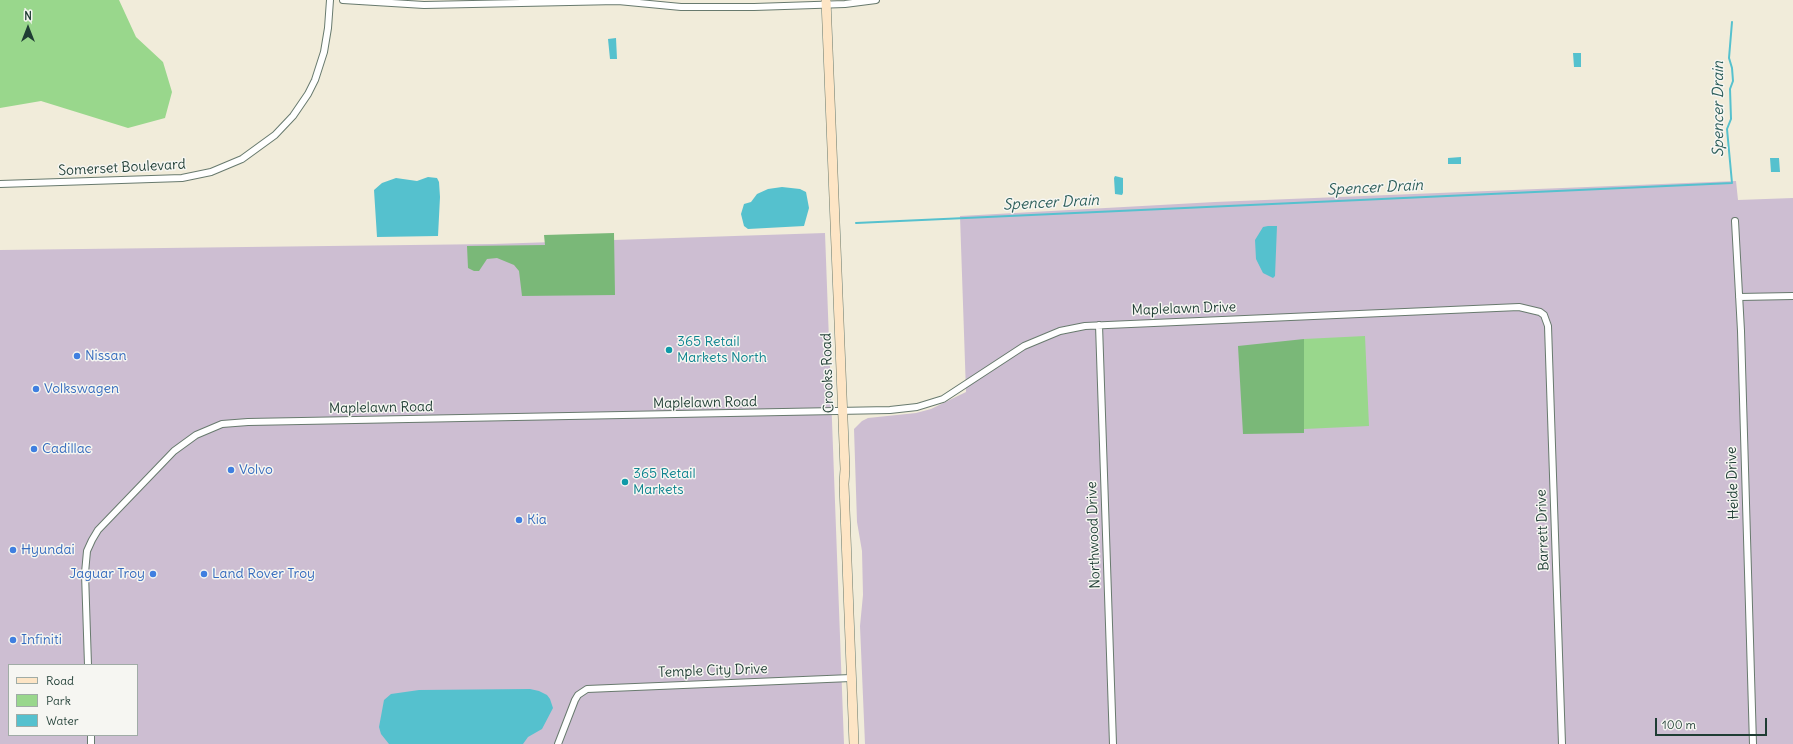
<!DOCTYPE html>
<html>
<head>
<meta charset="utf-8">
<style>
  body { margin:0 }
  #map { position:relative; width:1793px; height:744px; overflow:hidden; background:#f1ecda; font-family:Delius,sans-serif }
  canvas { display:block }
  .legend { position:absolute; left:8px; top:664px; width:130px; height:72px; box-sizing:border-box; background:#f6f6f2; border:1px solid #a0aca6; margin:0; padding:5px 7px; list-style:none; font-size:12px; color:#1f3d34 }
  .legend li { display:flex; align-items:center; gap:8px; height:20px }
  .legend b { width:20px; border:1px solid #a0aca6 }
  .north { position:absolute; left:8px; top:8px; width:40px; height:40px; -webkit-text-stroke:3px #f6f6f2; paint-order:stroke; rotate:0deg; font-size:11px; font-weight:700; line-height:16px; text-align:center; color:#1f3d34 }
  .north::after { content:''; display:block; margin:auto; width:14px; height:18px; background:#1f3d34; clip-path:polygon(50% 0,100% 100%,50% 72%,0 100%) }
  .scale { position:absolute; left:1655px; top:718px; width:112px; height:18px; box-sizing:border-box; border:2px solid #1f3d34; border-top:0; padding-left:5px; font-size:12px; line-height:14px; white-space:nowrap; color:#1f3d34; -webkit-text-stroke:3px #f6f6f2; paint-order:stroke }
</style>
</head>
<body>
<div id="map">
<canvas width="1793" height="744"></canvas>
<ul class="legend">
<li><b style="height:5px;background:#fde5c5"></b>Road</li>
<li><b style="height:11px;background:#99d78c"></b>Park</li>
<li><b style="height:11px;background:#55c1ce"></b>Water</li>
</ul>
<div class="north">N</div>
<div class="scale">100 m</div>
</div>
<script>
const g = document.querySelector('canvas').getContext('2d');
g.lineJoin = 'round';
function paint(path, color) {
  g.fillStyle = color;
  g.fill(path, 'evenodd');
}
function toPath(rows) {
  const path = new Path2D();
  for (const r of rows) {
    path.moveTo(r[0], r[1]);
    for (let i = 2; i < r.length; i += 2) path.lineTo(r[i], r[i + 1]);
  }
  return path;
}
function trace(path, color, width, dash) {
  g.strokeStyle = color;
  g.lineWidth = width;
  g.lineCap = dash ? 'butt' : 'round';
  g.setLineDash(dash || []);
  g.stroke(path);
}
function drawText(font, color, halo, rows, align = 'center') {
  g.font = font + ' Delius,sans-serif';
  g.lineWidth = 3;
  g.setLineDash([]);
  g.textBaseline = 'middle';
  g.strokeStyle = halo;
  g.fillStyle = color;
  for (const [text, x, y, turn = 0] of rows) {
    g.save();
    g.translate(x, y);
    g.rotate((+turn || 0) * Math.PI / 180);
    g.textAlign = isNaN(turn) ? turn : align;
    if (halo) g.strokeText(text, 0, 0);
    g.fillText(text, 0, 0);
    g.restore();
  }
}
paint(toPath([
  [1736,181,1738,200,1793,198,1793,744,865,744,860,626,863,595,862,551,857,522,854,429,862,421,868,418,916,413,931,409,966,392,960,216,1215,202],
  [825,233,844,744,0,744,0,250,493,244],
  [9,665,137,665,137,735,9,735]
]), '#cdbed2');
paint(toPath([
  [0,0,119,0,136,37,163,62,172,92,165,118,128,128,41,101,0,108],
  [1365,336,1369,426,1304,429,1304,339]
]), '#99d78c');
paint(toPath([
  [614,233,615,295,522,296,519,271,514,265,497,258,487,259,479,271,474,271,468,268,467,246,545,245,544,235],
  [1304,339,1304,433,1243,434,1238,346]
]), '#7ab878');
paint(toPath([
  [616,38,617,59,610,59,608,39],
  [1573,53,1581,53,1581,67,1574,67],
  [1461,157,1461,164,1448,164,1448,158],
  [1770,158,1779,158,1780,172,1771,172],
  [1115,176,1123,178,1123,193,1122,195,1115,194,1114,178],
  [428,177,437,178,439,182,440,197,438,236,377,237,374,190,382,183,396,178,417,181],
  [782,187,800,189,806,192,809,208,804,226,748,229,744,226,741,214,744,204,751,202,757,194,768,189],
  [1268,226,1277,226,1275,276,1273,278,1263,273,1256,259,1255,240,1263,227],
  [530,689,539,691,547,695,550,699,553,708,542,729,528,737,523,744,389,744,381,734,379,727,384,700,391,694,419,690]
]), '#55c1ce');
trace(toPath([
  [856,223,1732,183,1727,129,1731,119,1730,89,1733,81,1732,68,1729,58,1732,22]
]), '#55c1ce', 2);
const minor = toPath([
  [343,0,424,5,618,1,681,7,754,7,845,4,876,0],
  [0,184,182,178,211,172,242,159,275,135,293,116,308,94,315,80,324,52,328,28,330,0],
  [1735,221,1741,331,1753,744],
  [1739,297,1793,296],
  [1099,325,1113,744],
  [88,665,85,573,87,551,92,540,98,530,174,451,196,435,222,424,248,422,890,410,917,407,943,399,1024,346,1060,331,1085,326,1519,307,1540,312,1544,315,1548,326,1562,744],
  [91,735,91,744],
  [558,744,575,700,578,695,587,689,851,678]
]);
const secondary = toPath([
  [826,0,845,469,844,484,854,744]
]);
trace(minor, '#687a6e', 8);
trace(secondary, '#687a6e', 10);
trace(minor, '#fff', 6);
trace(secondary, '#fde5c5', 9);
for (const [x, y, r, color] of [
  [669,350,4,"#0f9aa8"],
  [77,356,4,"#3f7fe0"],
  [36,389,4,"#3f7fe0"],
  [34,449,4,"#3f7fe0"],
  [231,470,4,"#3f7fe0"],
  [625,482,4,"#0f9aa8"],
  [519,520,4,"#3f7fe0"],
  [13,550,4,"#3f7fe0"],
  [153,574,4,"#3f7fe0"],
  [204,574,4,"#3f7fe0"],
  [13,640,4,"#3f7fe0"]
]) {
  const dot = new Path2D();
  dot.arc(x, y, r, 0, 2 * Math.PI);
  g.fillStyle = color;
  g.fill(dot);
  trace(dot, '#f6f6f2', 1.5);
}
drawText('14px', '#1f3d34', '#f6f6f2', [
  ["Somerset Boulevard",122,168,-3],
  ["Maplelawn Drive",1184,309,-2],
  ["Crooks Road",828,373,-92],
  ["Maplelawn Road",705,403,-1],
  ["Maplelawn Road",381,408,-1],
  ["Heide Drive",1733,483,-92],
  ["Barrett Drive",1543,530,-92],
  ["Northwood Drive",1094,535,-92],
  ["Temple City Drive",713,671,-2]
]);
drawText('14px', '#0d838f', '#f6f6f2', [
  ["365 Retail",677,342],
  ["Markets North",677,358],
  ["365 Retail",633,474],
  ["Markets",633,490]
], 'left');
drawText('14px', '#366cbe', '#f6f6f2', [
  ["Nissan",85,356],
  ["Volkswagen",44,389],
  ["Cadillac",42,449],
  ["Volvo",239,470],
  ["Kia",527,520],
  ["Hyundai",21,550],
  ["Jaguar Troy",145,574,"right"],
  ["Land Rover Troy",212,574],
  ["Infiniti",21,640]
], 'left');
drawText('italic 15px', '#2c5e5a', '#f6f6f2', [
  ["Spencer Drain",1719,109,-90],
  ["Spencer Drain",1375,188,-3],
  ["Spencer Drain",1051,203,-3]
]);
</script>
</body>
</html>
